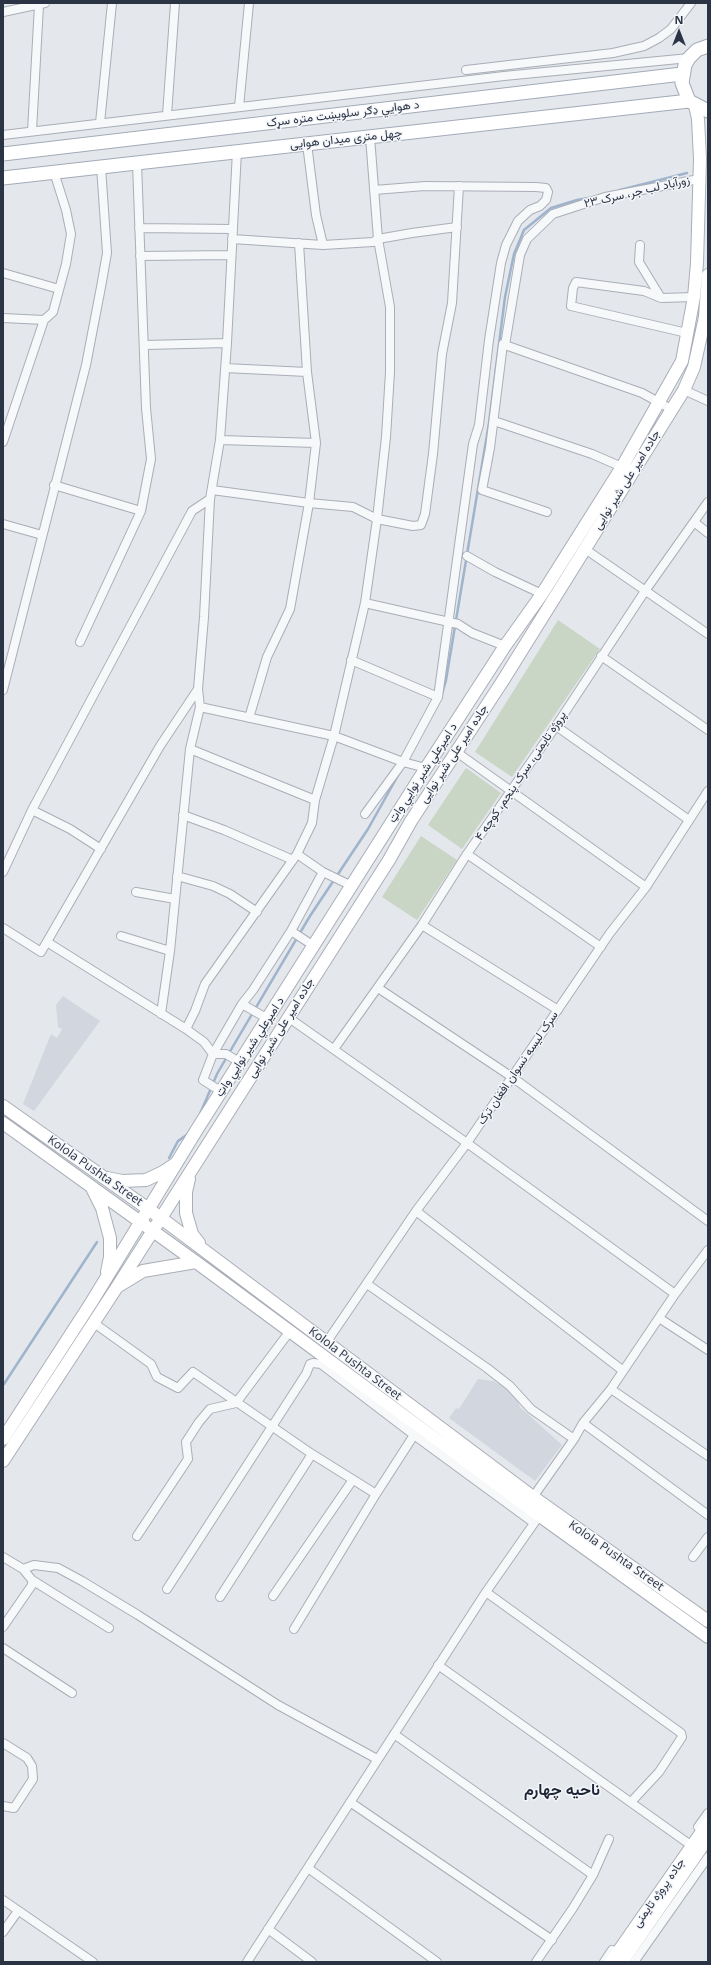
<!DOCTYPE html>
<html>
<head>
<meta charset="utf-8">
<style>
  body { margin:0 }
  #map { position:relative; width:711px; height:1965px; overflow:hidden; background:#e4e7ec; font-family:"Open Sans",sans-serif }
  canvas { display:block }
  .frame { position:absolute; inset:0; border:4px solid #2b3445; pointer-events:none }
  .north { position:absolute; left:659px; top:12px; width:40px; height:40px; -webkit-text-stroke:3px #f4f6f9; paint-order:stroke; rotate:0deg; font-size:11px; font-weight:700; line-height:16px; text-align:center; color:#2b3445 }
  .north::after { content:''; display:block; margin:auto; width:14px; height:18px; background:#2b3445; clip-path:polygon(50% 0,100% 100%,50% 72%,0 100%) }
</style>
</head>
<body>
<div id="map">
<canvas width="711" height="1965"></canvas>
<div class="frame"></div>
<div class="north">N</div>
</div>
<script>
const g = document.querySelector('canvas').getContext('2d');
g.lineJoin = 'round';
function paint(path, color) {
  g.fillStyle = color;
  g.fill(path, 'evenodd');
}
function toPath(rows) {
  const path = new Path2D();
  for (const r of rows) {
    path.moveTo(r[0], r[1]);
    for (let i = 2; i < r.length; i += 2) path.lineTo(r[i], r[i + 1]);
  }
  return path;
}
function trace(path, color, width, dash) {
  g.strokeStyle = color;
  g.lineWidth = width;
  g.lineCap = dash ? 'butt' : 'round';
  g.setLineDash(dash || []);
  g.stroke(path);
}
function drawText(font, color, halo, rows, align = 'center') {
  g.font = font + ' "Open Sans",Vazirmatn,sans-serif';
  g.lineWidth = 3;
  g.setLineDash([]);
  g.textBaseline = 'middle';
  g.strokeStyle = halo;
  g.fillStyle = color;
  for (const [text, x, y, turn = 0] of rows) {
    g.save();
    g.translate(x, y);
    g.rotate((+turn || 0) * Math.PI / 180);
    g.textAlign = isNaN(turn) ? turn : align;
    if (halo) g.strokeText(text, 0, 0);
    g.fillText(text, 0, 0);
    g.restore();
  }
}
paint(toPath([
  [63,996,100,1021,34,1111,23,1104,51,1034,57,1038,62,1029,58,1027,56,1005],
  [478,1379,493,1381,511,1390,516,1396,520,1407,562,1445,535,1481,449,1418,456,1408,459,1409]
]), '#d2d6de');
paint(toPath([
  [558,620,600,649,512,777,475,752],
  [466,768,501,793,462,849,428,825],
  [421,836,457,860,417,920,382,897]
]), '#c9d6c5');
trace(toPath([
  [620,190,687,173],
  [442,694,446,680,489,423,505,297,514,254,524,230,551,208,577,200,594,197],
  [200,1114,217,1074,232,1048,310,916,368,829,401,770],
  [169,1158,178,1141,188,1134],
  [4,1384,97,1242]
]), '#9fb4cc', 2.5);
const minor = toPath([
  [3,12,45,3],
  [466,70,613,53,644,46,659,38,671,29,691,3],
  [239,107,249,3],
  [167,115,175,3],
  [100,123,112,3],
  [32,131,39,5],
  [3,135,504,76,689,58],
  [307,144,316,215,323,245],
  [139,228,232,229],
  [232,239,323,245,373,242,378,239,412,233,457,227],
  [640,245,639,262,661,298],
  [140,256,231,255],
  [3,273,59,289],
  [3,318,44,320],
  [687,333,571,306,573,288,576,282,644,291,661,298,694,297],
  [145,345,227,343],
  [505,345,642,393,671,409],
  [225,368,307,372],
  [684,390,708,401],
  [494,421,592,454,622,467],
  [220,440,316,443],
  [3,442,44,320,53,312,66,264,71,234,66,210,54,172],
  [54,485,141,511],
  [212,490,309,503,353,507,377,519,413,526,421,525,425,514,433,454,442,354,452,303,459,186],
  [547,512,482,490,490,448,503,344,505,345,520,255,527,239,553,214,605,197,699,179],
  [694,522,708,533],
  [3,524,42,535],
  [585,549,708,634],
  [467,556,495,572,542,594],
  [365,603,458,624,472,633,505,646],
  [80,642,141,511,151,459,146,408,137,163],
  [601,656,708,730],
  [351,660,438,697],
  [3,690,86,365,101,287,107,253,101,167],
  [200,707,334,736,403,762,426,768],
  [249,718,267,657,290,609,309,503,316,443,307,372,299,243],
  [556,726,689,820],
  [190,749,315,800],
  [455,751,646,887],
  [32,810,70,829,101,849],
  [365,814,403,762,438,697,473,444,479,425,489,340,501,263,506,245,518,221,530,210,540,206,546,200,548,192,546,188,536,187,425,186,374,190],
  [183,815,224,830,293,860],
  [297,854,323,872,352,886],
  [467,854,601,947],
  [3,872,32,810,192,511,210,499],
  [177,876,213,886,230,894,257,912],
  [136,892,175,899],
  [422,925,558,1010],
  [3,928,41,952,160,746,198,689],
  [291,931,314,946],
  [121,936,170,951],
  [47,942,186,1029,204,1042,213,1054,226,1054,241,1063],
  [378,988,512,1077,708,1221],
  [242,1004,268,1019],
  [161,1014,170,951,190,749,200,707,198,689,204,617,210,499,220,440,227,343,237,151],
  [289,1018,467,1143,675,1294],
  [186,1029,195,1011,205,984,297,854,312,823,315,800,334,736,365,603,377,519,386,437,390,372,390,307,378,239,370,137],
  [334,1049,422,925,467,854,556,726,645,591,708,502],
  [222,1092,203,1080,213,1054,242,1004,253,990,291,931,323,872],
  [416,1211,622,1370],
  [367,1284,487,1368,510,1386,531,1409,574,1439],
  [659,1318,708,1350],
  [94,1323,151,1364,157,1377,178,1388,193,1372,312,1454,376,1494,414,1435],
  [326,1343,416,1211,467,1143,610,933,646,887,708,791],
  [611,1389,708,1456],
  [583,1423,708,1515],
  [533,1497,574,1439,583,1423,611,1389,675,1294,708,1250],
  [137,1536,188,1459,186,1442,199,1422,210,1409,236,1403,290,1331],
  [3,1557,23,1569,34,1565,58,1568,82,1581,138,1615,278,1705,377,1759],
  [693,1557,708,1537],
  [32,1580,109,1628],
  [167,1589,306,1374,310,1364,313,1363,321,1364,414,1435,534,1523],
  [486,1592,681,1733,682,1737,659,1772,632,1801],
  [273,1596,352,1481],
  [220,1597,312,1454],
  [3,1627,32,1585,32,1580,23,1569],
  [294,1629,376,1494],
  [3,1648,72,1693],
  [438,1665,692,1846],
  [394,1734,593,1875],
  [3,1743,27,1758,32,1766,33,1779,14,1808,3,1806],
  [350,1802,552,1940],
  [698,1827,708,1813],
  [308,1868,437,1962],
  [3,1900,93,1962],
  [268,1929,312,1962],
  [3,1932,18,1911],
  [247,1962,486,1592,537,1519],
  [536,1962,573,1908,593,1875,609,1839],
  [604,1962,612,1950],
  [634,1962,708,1857]
]);
const secondary = toPath([
  [3,1106,161,1218,533,1497,708,1621],
  [3,1123,196,1262,540,1516,708,1637],
  [107,1178,122,1181,146,1180,163,1172,175,1164],
  [189,1179,186,1192,186,1213,192,1234,199,1243],
  [93,1190,102,1208,110,1238,110,1257,107,1272],
  [120,1285,143,1271,196,1262],
  [3,1439,91,1303,196,1131,426,768,505,646,542,594,622,467,682,361,694,297,697,263,700,159,698,119,695,105],
  [3,1461,117,1287,389,860,411,821,502,682,684,390,694,367,705,317,708,275],
  [611,1962,708,1823],
  [622,1962,708,1838]
]);
const primary = toPath([
  [708,46,697,50,689,58,685,65,682,83,689,101,708,111],
  [3,154,682,74],
  [3,178,689,101]
]);
trace(minor, '#a9aeb7', 10);
trace(secondary, '#a9aeb7', 14);
trace(primary, '#a3abb8', 15);
trace(minor, '#f7f8fa', 8);
trace(secondary, '#fff', 12);
trace(primary, '#fff', 13);
drawText('12px', '#2b3445', '#f4f6f9', [
  ["د هوايي ډګر سلویښت متره سړک",343,114,-7],
  ["چهل متری میدان هوایی",346,139,-6],
  ["زورآباد لب جر، سرک ۲۳",637,192,-13],
  ["جاده امیر علی شیر نوایی",627,480,-58],
  ["جاده امیر علی شیر نوایی",454,754,-57],
  ["د امیرعلي شیر نوايي واټ",423,773,-57],
  ["پروژه تایمنی، سرک پنجم، کوچه ۴",521,776,-56],
  ["جاده امیر علی شیر نوایی",281,1028,-58],
  ["د امیرعلي شیر نوايي واټ",250,1047,-57],
  ["سرک لیسه نسوان افغان‌ ترک",518,1068,-56],
  ["Kolola Pushta Street",95,1171,35],
  ["Kolola Pushta Street",355,1364,37],
  ["Kolola Pushta Street",616,1556,35],
  ["جاده پروژه تایمنی",659,1893,-55]
]);
drawText('bold 16px', '#1d2536', '#f4f6f9', [
  ["ناحیه چهارم",562,1790]
]);
</script>
</body>
</html>
